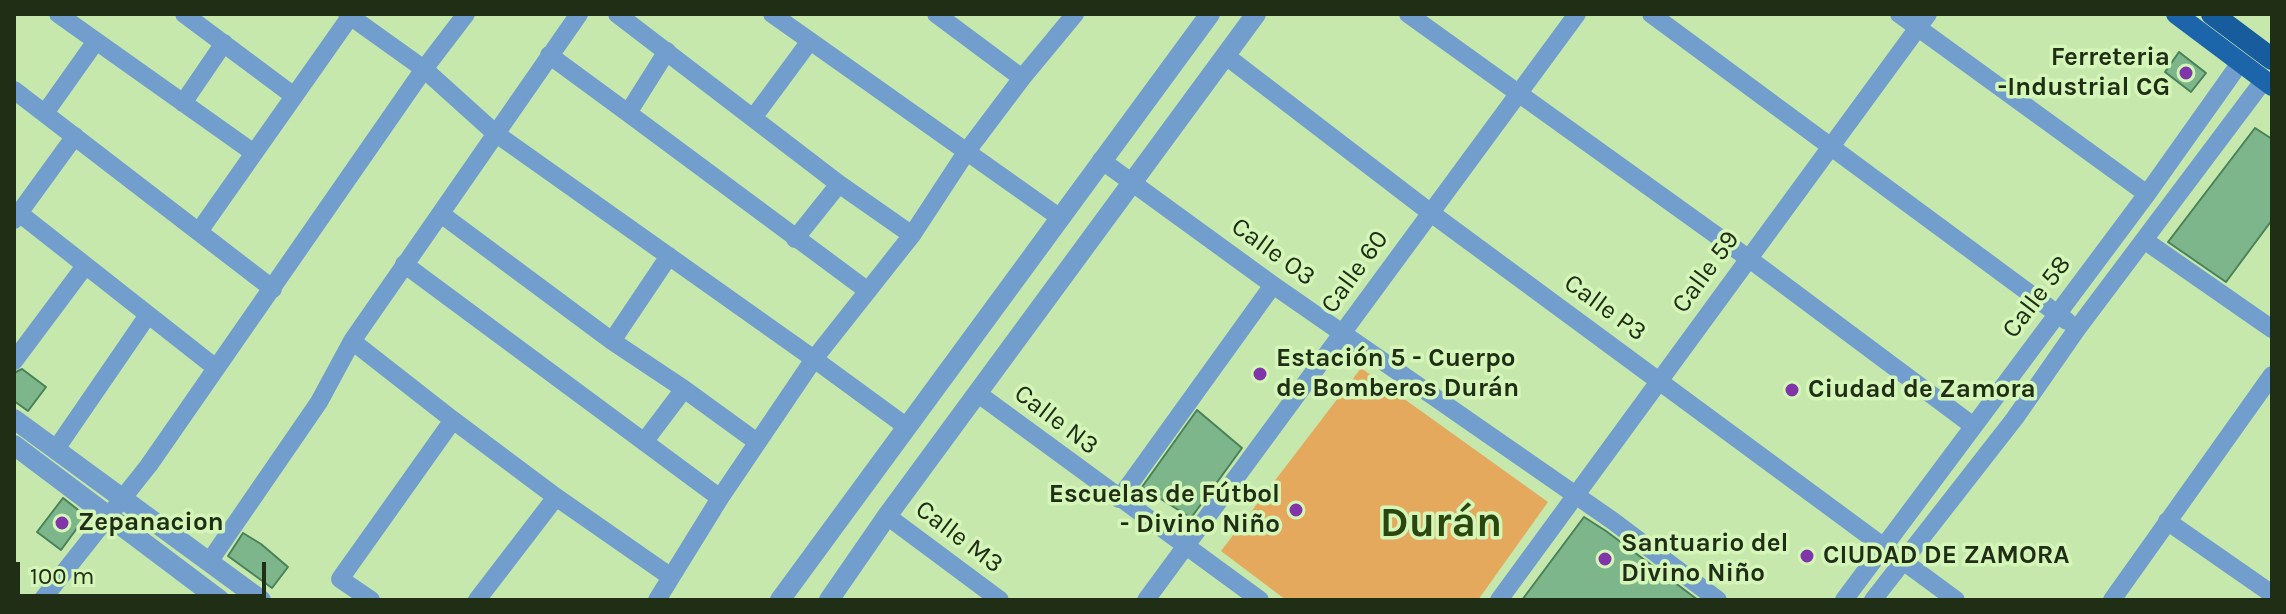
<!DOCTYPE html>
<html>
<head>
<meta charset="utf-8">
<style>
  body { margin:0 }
  #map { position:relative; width:2286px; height:614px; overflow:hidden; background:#c7e8ac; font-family:Karla,sans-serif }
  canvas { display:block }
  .frame { position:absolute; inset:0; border:16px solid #212e16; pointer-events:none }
  .scale { position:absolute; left:16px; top:562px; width:250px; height:36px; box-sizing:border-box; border:4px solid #212e16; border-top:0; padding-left:10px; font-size:24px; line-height:28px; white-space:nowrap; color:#212e16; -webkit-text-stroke:6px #d4f6b8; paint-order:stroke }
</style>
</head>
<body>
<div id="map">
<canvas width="2286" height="614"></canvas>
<div class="frame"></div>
<div class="scale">100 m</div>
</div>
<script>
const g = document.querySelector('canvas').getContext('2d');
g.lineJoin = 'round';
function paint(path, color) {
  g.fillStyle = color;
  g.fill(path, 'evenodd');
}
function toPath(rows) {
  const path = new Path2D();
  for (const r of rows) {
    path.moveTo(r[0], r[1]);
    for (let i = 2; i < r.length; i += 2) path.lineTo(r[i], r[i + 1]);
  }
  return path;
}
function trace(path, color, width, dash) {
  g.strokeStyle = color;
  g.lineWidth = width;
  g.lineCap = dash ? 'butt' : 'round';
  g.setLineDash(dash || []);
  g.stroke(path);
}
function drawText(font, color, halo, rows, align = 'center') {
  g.font = font + ' Karla,sans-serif';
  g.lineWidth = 7;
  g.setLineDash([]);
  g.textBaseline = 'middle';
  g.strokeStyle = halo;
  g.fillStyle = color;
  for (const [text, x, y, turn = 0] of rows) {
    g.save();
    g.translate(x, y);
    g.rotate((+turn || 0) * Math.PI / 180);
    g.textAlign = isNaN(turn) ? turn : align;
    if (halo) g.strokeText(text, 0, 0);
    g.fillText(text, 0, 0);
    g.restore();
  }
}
paint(toPath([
  [1361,368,1548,502,1478,600,1286,600,1221,551]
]), '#e4a95d');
const building = toPath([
  [2179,52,2206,73,2191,92,2165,72,2179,52],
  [2255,128,2272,139,2272,220,2226,282,2168,242,2255,128],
  [22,369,46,387,28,411,14,401,14,373,22,369],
  [1197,410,1242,448,1191,518,1142,487,1197,410],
  [63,498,86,516,61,550,37,532,63,498],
  [1584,517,1606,531,1698,600,1522,600,1584,517],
  [243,533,261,544,288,567,272,588,228,556,243,533]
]);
paint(building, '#7cb68a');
trace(building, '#498158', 2);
trace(toPath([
  [58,14,254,153],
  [184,14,294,96],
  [347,14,424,69,495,133,814,359,907,427],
  [617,14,839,184,795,239],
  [772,14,1059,217],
  [936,14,1022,78],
  [1408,14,1748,258,1972,425],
  [1651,14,2067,321],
  [1899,14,2147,194],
  [667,51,628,113,868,291],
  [549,55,628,113],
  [1226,56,1431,213,1956,600],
  [14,90,273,289],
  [183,103,224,43],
  [45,113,96,41],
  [753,118,810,41],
  [1101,160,1273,285,1613,521,1718,600],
  [839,184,912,235],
  [19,213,216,368],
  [441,214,612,341],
  [14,220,75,136],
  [200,230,352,14],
  [2144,240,2272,329],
  [669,256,612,341,684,389],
  [404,264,720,498],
  [352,341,453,420],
  [14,361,85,266],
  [977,393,1260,600],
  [644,442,684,389,757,442],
  [56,449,148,315],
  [1119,499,1273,285],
  [887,516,1000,600],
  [2167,521,2272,594],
  [209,562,319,402,352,341,579,14],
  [42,600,149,465,424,69,466,14],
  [371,600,340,579,453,420,556,497,671,577],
  [477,600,556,497],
  [657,600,720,498,814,359,912,235,967,151,1022,78,1075,14],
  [1146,600,1577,14],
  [1499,600,1928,14],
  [1844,600,2147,194,2240,63],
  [1873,600,2015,418,2077,329,2264,80],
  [2112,600,2272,375]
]), '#729ece', 18);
trace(toPath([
  [14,419,261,600],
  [14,445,220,600],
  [780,600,1210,14],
  [829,600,887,516,1256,14]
]), '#729ece', 20);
trace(toPath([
  [2176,14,2272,86]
]), '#1c65ab', 20);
trace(toPath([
  [2212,14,2272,59]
]), '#175c9c', 22);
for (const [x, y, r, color] of [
  [2186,73,8,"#8036a8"],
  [1260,374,8,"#8036a8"],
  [1792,390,8,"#8036a8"],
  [1296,510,8,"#8036a8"],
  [62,523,8,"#8036a8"],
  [1807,556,8,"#8036a8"],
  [1605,559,8,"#8036a8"]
]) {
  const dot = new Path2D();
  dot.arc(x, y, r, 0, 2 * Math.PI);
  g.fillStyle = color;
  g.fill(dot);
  trace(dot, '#d4f6b8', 3);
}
drawText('bold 26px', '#212e16', '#d4f6b8', [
  ["Ferreteria",2170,58,"right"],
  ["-Industrial CG",2170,88,"right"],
  ["Estación 5 - Cuerpo",1276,359],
  ["de Bomberos Durán",1276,389],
  ["Ciudad de Zamora",1808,390],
  ["Escuelas de Fútbol",1280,495,"right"],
  ["- Divino Niño",1280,525,"right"],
  ["Zepanacion",78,523],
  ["Santuario del",1621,544],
  ["Divino Niño",1621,574],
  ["CIUDAD DE ZAMORA",1823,556]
], 'left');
drawText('26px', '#212e16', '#d4f6b8', [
  ["Calle O3",1273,252,36],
  ["Calle 60",1355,272,-54],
  ["Calle 59",1706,272,-54],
  ["Calle 58",2037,297,-53],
  ["Calle P3",1605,308,36],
  ["Calle N3",1056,420,37],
  ["Calle M3",959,537,37]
]);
drawText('bold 42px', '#2c470e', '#d4f6b8', [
  ["Durán",1441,524]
]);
</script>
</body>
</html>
